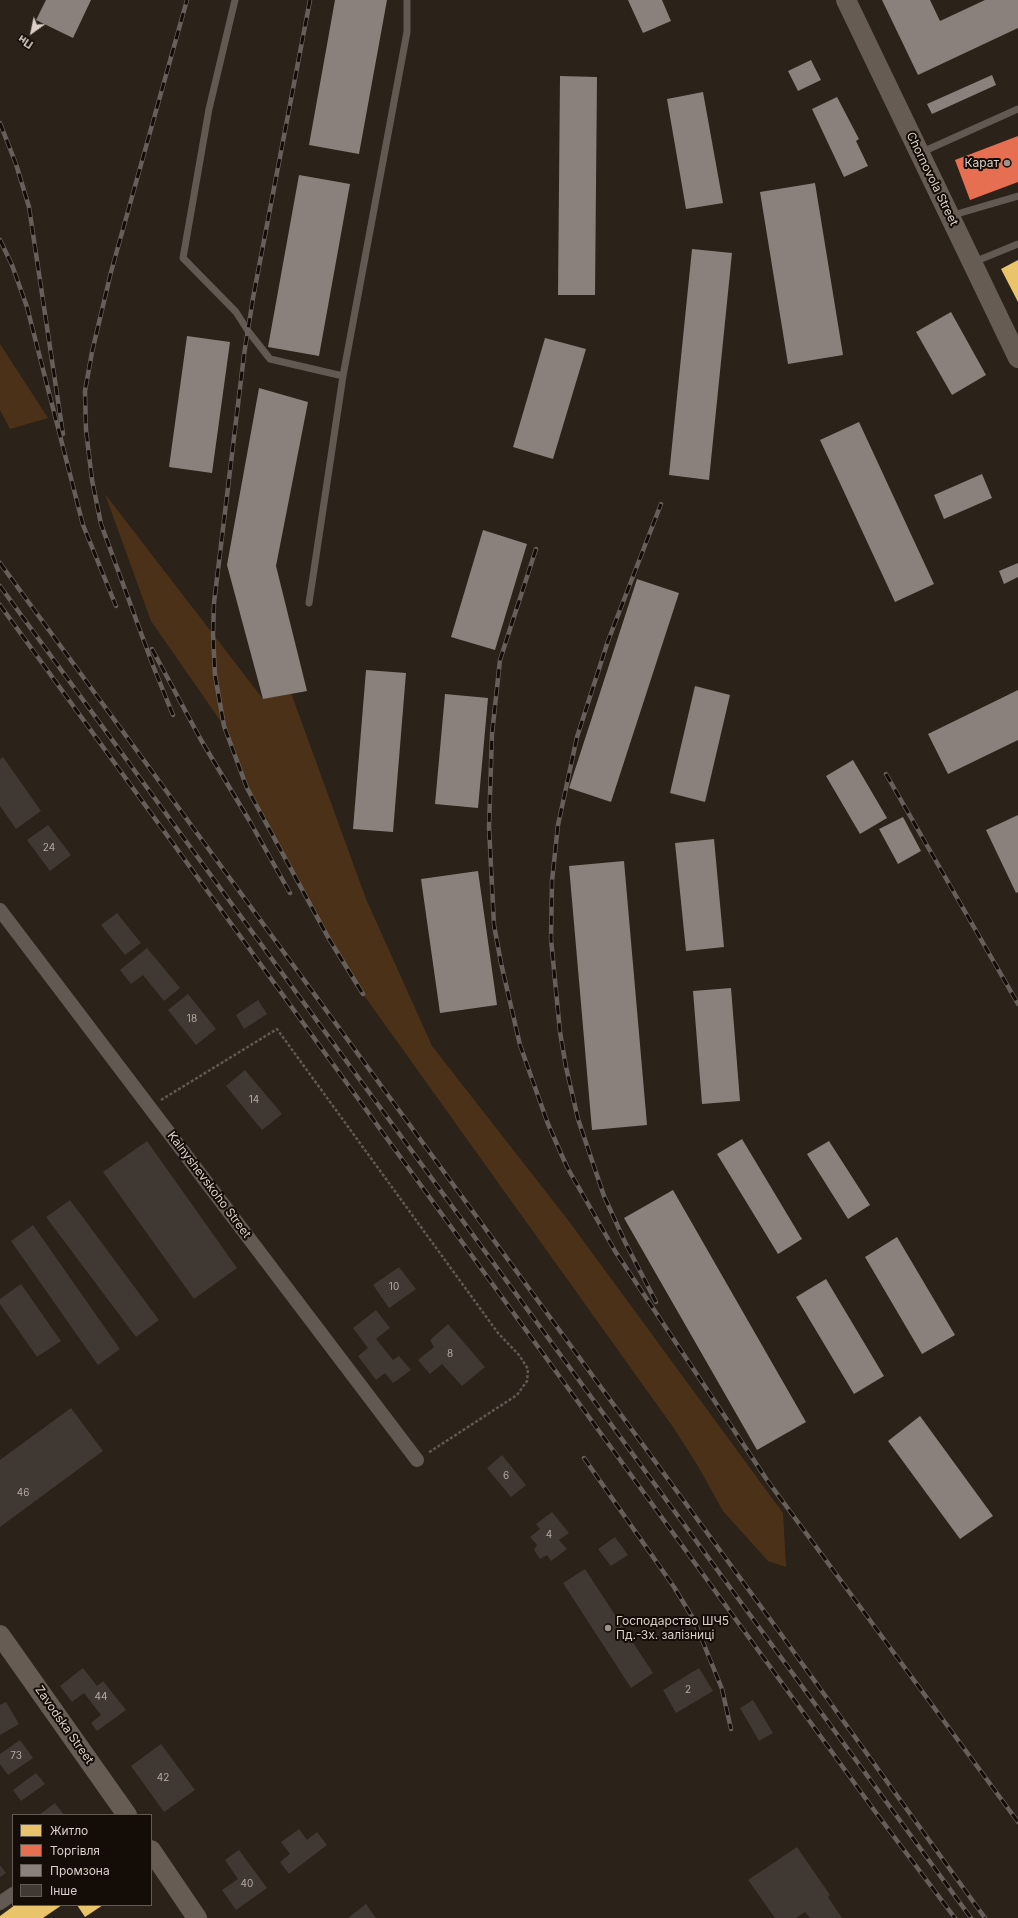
<!DOCTYPE html>
<html>
<head>
<meta charset="utf-8">
<style>
  body { margin:0 }
  #map { position:relative; width:1018px; height:1918px; overflow:hidden; background:#2b221a; font-family:Inter,sans-serif }
  canvas { display:block }
  .legend { position:absolute; left:12px; top:1814px; width:140px; height:92px; box-sizing:border-box; background:#140d07; border:1px solid #645b54; margin:0; padding:5px 7px; list-style:none; font-size:12px; color:#dcd0c7 }
  .legend li { display:flex; align-items:center; gap:8px; height:20px }
  .legend b { width:20px; border:1px solid #645b54 }
  .north { position:absolute; left:12px; top:12px; width:40px; height:40px; -webkit-text-stroke:3px #140d07; paint-order:stroke; rotate:213deg; font-size:11px; font-weight:700; line-height:16px; text-align:center; color:#dcd0c7 }
  .north::after { content:''; display:block; margin:auto; width:14px; height:18px; background:#dcd0c7; clip-path:polygon(50% 0,100% 100%,50% 72%,0 100%) }
</style>
</head>
<body>
<div id="map">
<canvas width="1018" height="1918"></canvas>
<ul class="legend">
<li><b style="height:11px;background:#e9c46a"></b>Житло</li>
<li><b style="height:11px;background:#e76f51"></b>Торгівля</li>
<li><b style="height:11px;background:#8a817c"></b>Промзона</li>
<li><b style="height:11px;background:#403832"></b>Інше</li>
</ul>
<div class="north">Пн</div>
</div>
<script>
const g = document.querySelector('canvas').getContext('2d');
g.lineJoin = 'round';
function paint(path, color) {
  g.fillStyle = color;
  g.fill(path, 'evenodd');
}
function toPath(rows) {
  const path = new Path2D();
  for (const r of rows) {
    path.moveTo(r[0], r[1]);
    for (let i = 2; i < r.length; i += 2) path.lineTo(r[i], r[i + 1]);
  }
  return path;
}
function trace(path, color, width, dash) {
  g.strokeStyle = color;
  g.lineWidth = width;
  g.lineCap = dash ? 'butt' : 'round';
  g.setLineDash(dash || []);
  g.stroke(path);
}
function drawText(font, color, halo, rows, align = 'center') {
  g.font = font + ' Inter,sans-serif';
  g.lineWidth = 4;
  g.setLineDash([]);
  g.textBaseline = 'middle';
  g.strokeStyle = halo;
  g.fillStyle = color;
  for (const [text, x, y, turn = 0] of rows) {
    g.save();
    g.translate(x, y);
    g.rotate((+turn || 0) * Math.PI / 180);
    g.textAlign = isNaN(turn) ? turn : align;
    if (halo) g.strokeText(text, 0, 0);
    g.fillText(text, 0, 0);
    g.restore();
  }
}
paint(toPath([
  [0,344,48,418,10,429,0,410],
  [105,494,263,699,291,693,366,899,432,1046,568,1220,783,1513,786,1567,768,1561,723,1511,698,1466,673,1427,363,994,329,939,247,789,224,726,151,621]
]), '#4c3119');
paint(toPath([
  [1018,260,1018,302,1001,269],
  [15,1905,62,1905,43,1918,0,1918,0,1916],
  [77,1905,103,1905,85,1917]
]), '#e9c46a');
paint(toPath([
  [1018,136,1018,182,970,200,955,160]
]), '#e76f51');
paint(toPath([
  [46,0,91,0,73,38,36,20],
  [335,0,387,0,359,154,309,145],
  [628,0,662,0,671,21,643,33],
  [882,0,930,0,940,21,985,0,1018,0,1018,28,918,75],
  [811,60,821,80,798,91,788,71],
  [992,75,996,85,932,114,927,104],
  [560,76,597,77,595,295,558,295],
  [703,92,723,203,686,209,667,99],
  [837,97,859,139,856,141,868,166,844,177,812,109],
  [299,175,350,184,319,356,268,347],
  [815,183,843,355,788,364,760,192],
  [692,249,732,253,709,480,669,475],
  [951,312,986,375,952,395,916,332],
  [187,336,230,342,212,473,169,467],
  [545,338,586,349,553,459,513,447],
  [259,388,308,402,276,566,307,691,263,699,227,565],
  [859,422,934,584,895,602,820,440],
  [982,474,992,498,944,519,934,495],
  [483,530,527,544,495,650,451,637],
  [1018,563,1018,577,1004,584,999,571],
  [637,579,679,593,611,802,569,788],
  [366,670,406,673,393,832,353,829],
  [695,686,730,695,705,802,670,793],
  [1018,690,1018,740,948,774,928,734],
  [445,694,488,698,478,808,435,804],
  [853,760,887,818,860,834,826,776],
  [1018,815,1018,892,1016,893,986,830],
  [903,817,921,851,898,864,879,829],
  [714,839,724,947,686,951,675,843],
  [624,861,647,1125,592,1130,569,866],
  [478,871,497,1005,440,1013,421,879],
  [731,988,740,1101,702,1104,693,991],
  [742,1139,802,1239,778,1254,717,1154],
  [829,1141,870,1205,848,1219,807,1154],
  [673,1190,806,1422,757,1450,624,1218],
  [897,1237,955,1335,922,1354,865,1257],
  [826,1279,884,1376,854,1394,796,1297],
  [920,1416,993,1516,960,1539,888,1441]
]), '#8a817c');
paint(toPath([
  [3,757,41,811,16,829,0,806,0,759],
  [48,825,71,855,50,871,27,840],
  [117,913,141,943,125,955,101,925],
  [147,948,180,988,164,1001,143,975,131,984,120,970],
  [188,994,216,1029,196,1045,168,1010],
  [258,1000,267,1014,244,1029,236,1015],
  [245,1070,282,1114,262,1130,226,1086],
  [147,1141,237,1268,194,1299,103,1172],
  [70,1200,159,1320,136,1337,46,1217],
  [33,1225,120,1349,98,1365,11,1241],
  [399,1267,416,1289,389,1308,373,1285],
  [21,1284,61,1341,37,1357,0,1304,0,1299],
  [376,1310,390,1328,376,1339,393,1360,399,1356,411,1370,393,1383,385,1373,376,1380,358,1356,368,1348,353,1328],
  [448,1324,485,1367,462,1386,442,1364,430,1374,418,1360,434,1347,430,1340],
  [71,1408,103,1451,0,1527,0,1460],
  [502,1455,526,1485,511,1497,487,1468],
  [552,1512,569,1533,559,1540,567,1549,551,1561,547,1555,540,1559,534,1550,537,1545,530,1537,540,1529,536,1524],
  [615,1537,628,1555,611,1566,598,1549],
  [585,1569,653,1673,631,1688,563,1583],
  [83,1668,97,1686,103,1681,126,1710,97,1731,91,1723,101,1715,84,1693,72,1702,60,1686],
  [699,1668,713,1691,676,1713,663,1690],
  [753,1700,773,1733,759,1741,740,1708],
  [6,1702,19,1724,0,1735,0,1705],
  [20,1740,33,1758,8,1775,0,1764,0,1754],
  [161,1744,195,1790,164,1812,131,1766],
  [36,1773,45,1784,21,1801,13,1790],
  [55,1803,64,1815,39,1815],
  [299,1829,307,1840,317,1832,327,1845,289,1874,280,1862,290,1854,281,1842],
  [797,1847,830,1895,828,1897,842,1918,810,1918,805,1912,796,1918,775,1918,748,1880],
  [239,1850,267,1888,236,1910,222,1890,238,1879,225,1860],
  [0,1865,6,1873,0,1877],
  [366,1904,376,1918,348,1918]
]), '#403832');
trace(toPath([
  [161,1100,277,1029,498,1333,519,1355,528,1369,527,1381,517,1395,428,1453]
]), '#615954', 2.5, [3, 2]);
trace(toPath([
  [235,0,209,109,183,258,236,312,248,331,270,359,343,376],
  [920,153,1018,109],
  [950,216,1018,196],
  [974,262,1018,244],
  [309,603,343,376,407,32,407,0]
]), '#625953', 7);
trace(toPath([
  [0,910,417,1460],
  [0,1903,13,1894]
]), '#625953', 14);
trace(toPath([
  [846,0,1018,358],
  [0,1635,127,1815],
  [151,1850,197,1918]
]), '#665c53', 20);
const rail = toPath([
  [310,0,253,298,244,355,214,603,213,634,215,675,224,726,247,788,329,939,363,994],
  [0,123,16,164,29,207,63,434],
  [0,240,12,265,27,307,83,525,116,606],
  [536,549,500,660,492,734,489,827,494,925,501,963,520,1045,548,1124,567,1167,615,1251,767,1480,1018,1822],
  [0,563,778,1630,985,1918],
  [0,586,971,1918],
  [0,605,874,1810,955,1918],
  [152,649,201,740,249,820,290,893],
  [173,715,152,663,101,524,92,480,86,430,85,391,92,352,111,272,187,0],
  [886,774,1018,1004],
  [656,1302,625,1242,604,1196,578,1119,566,1067,560,1032,551,939,552,881,558,825,577,737,608,641,661,504],
  [584,1458,674,1587,694,1620,722,1689,731,1729]
]);
trace(rail, '#675f5a', 4.5);
trace(rail, '#140d07', 3, [9]);
for (const [x, y, r, color] of [
  [1007,163,4,"#9e938a"],
  [608,1628,4,"#9e938a"]
]) {
  const dot = new Path2D();
  dot.arc(x, y, r, 0, 2 * Math.PI);
  g.fillStyle = color;
  g.fill(dot);
  trace(dot, '#140d07', 1.5);
}
drawText('10px', '#b5aaa2', null, [
  ["24",49,848],
  ["18",192,1019],
  ["14",254,1100],
  ["10",394,1287],
  ["8",450,1354],
  ["6",506,1476],
  ["46",23,1493],
  ["4",549,1535],
  ["2",688,1690],
  ["44",101,1697],
  ["73",16,1756],
  ["42",163,1778],
  ["40",247,1884]
]);
drawText('12px', '#dcd0c7', '#140d07', [
  ["Карат",999,163],
  ["Господарство ШЧ5",616,1621,"left"],
  ["Пд.-Зх. залізниці",616,1635,"left"]
], 'right');
drawText('12px', '#dcd0c7', '#140d07', [
  ["Chornovola Street",932,179,64],
  ["Kalnyshevskoho Street",209,1185,53],
  ["Zavodska Street",64,1725,55]
]);
</script>
</body>
</html>
